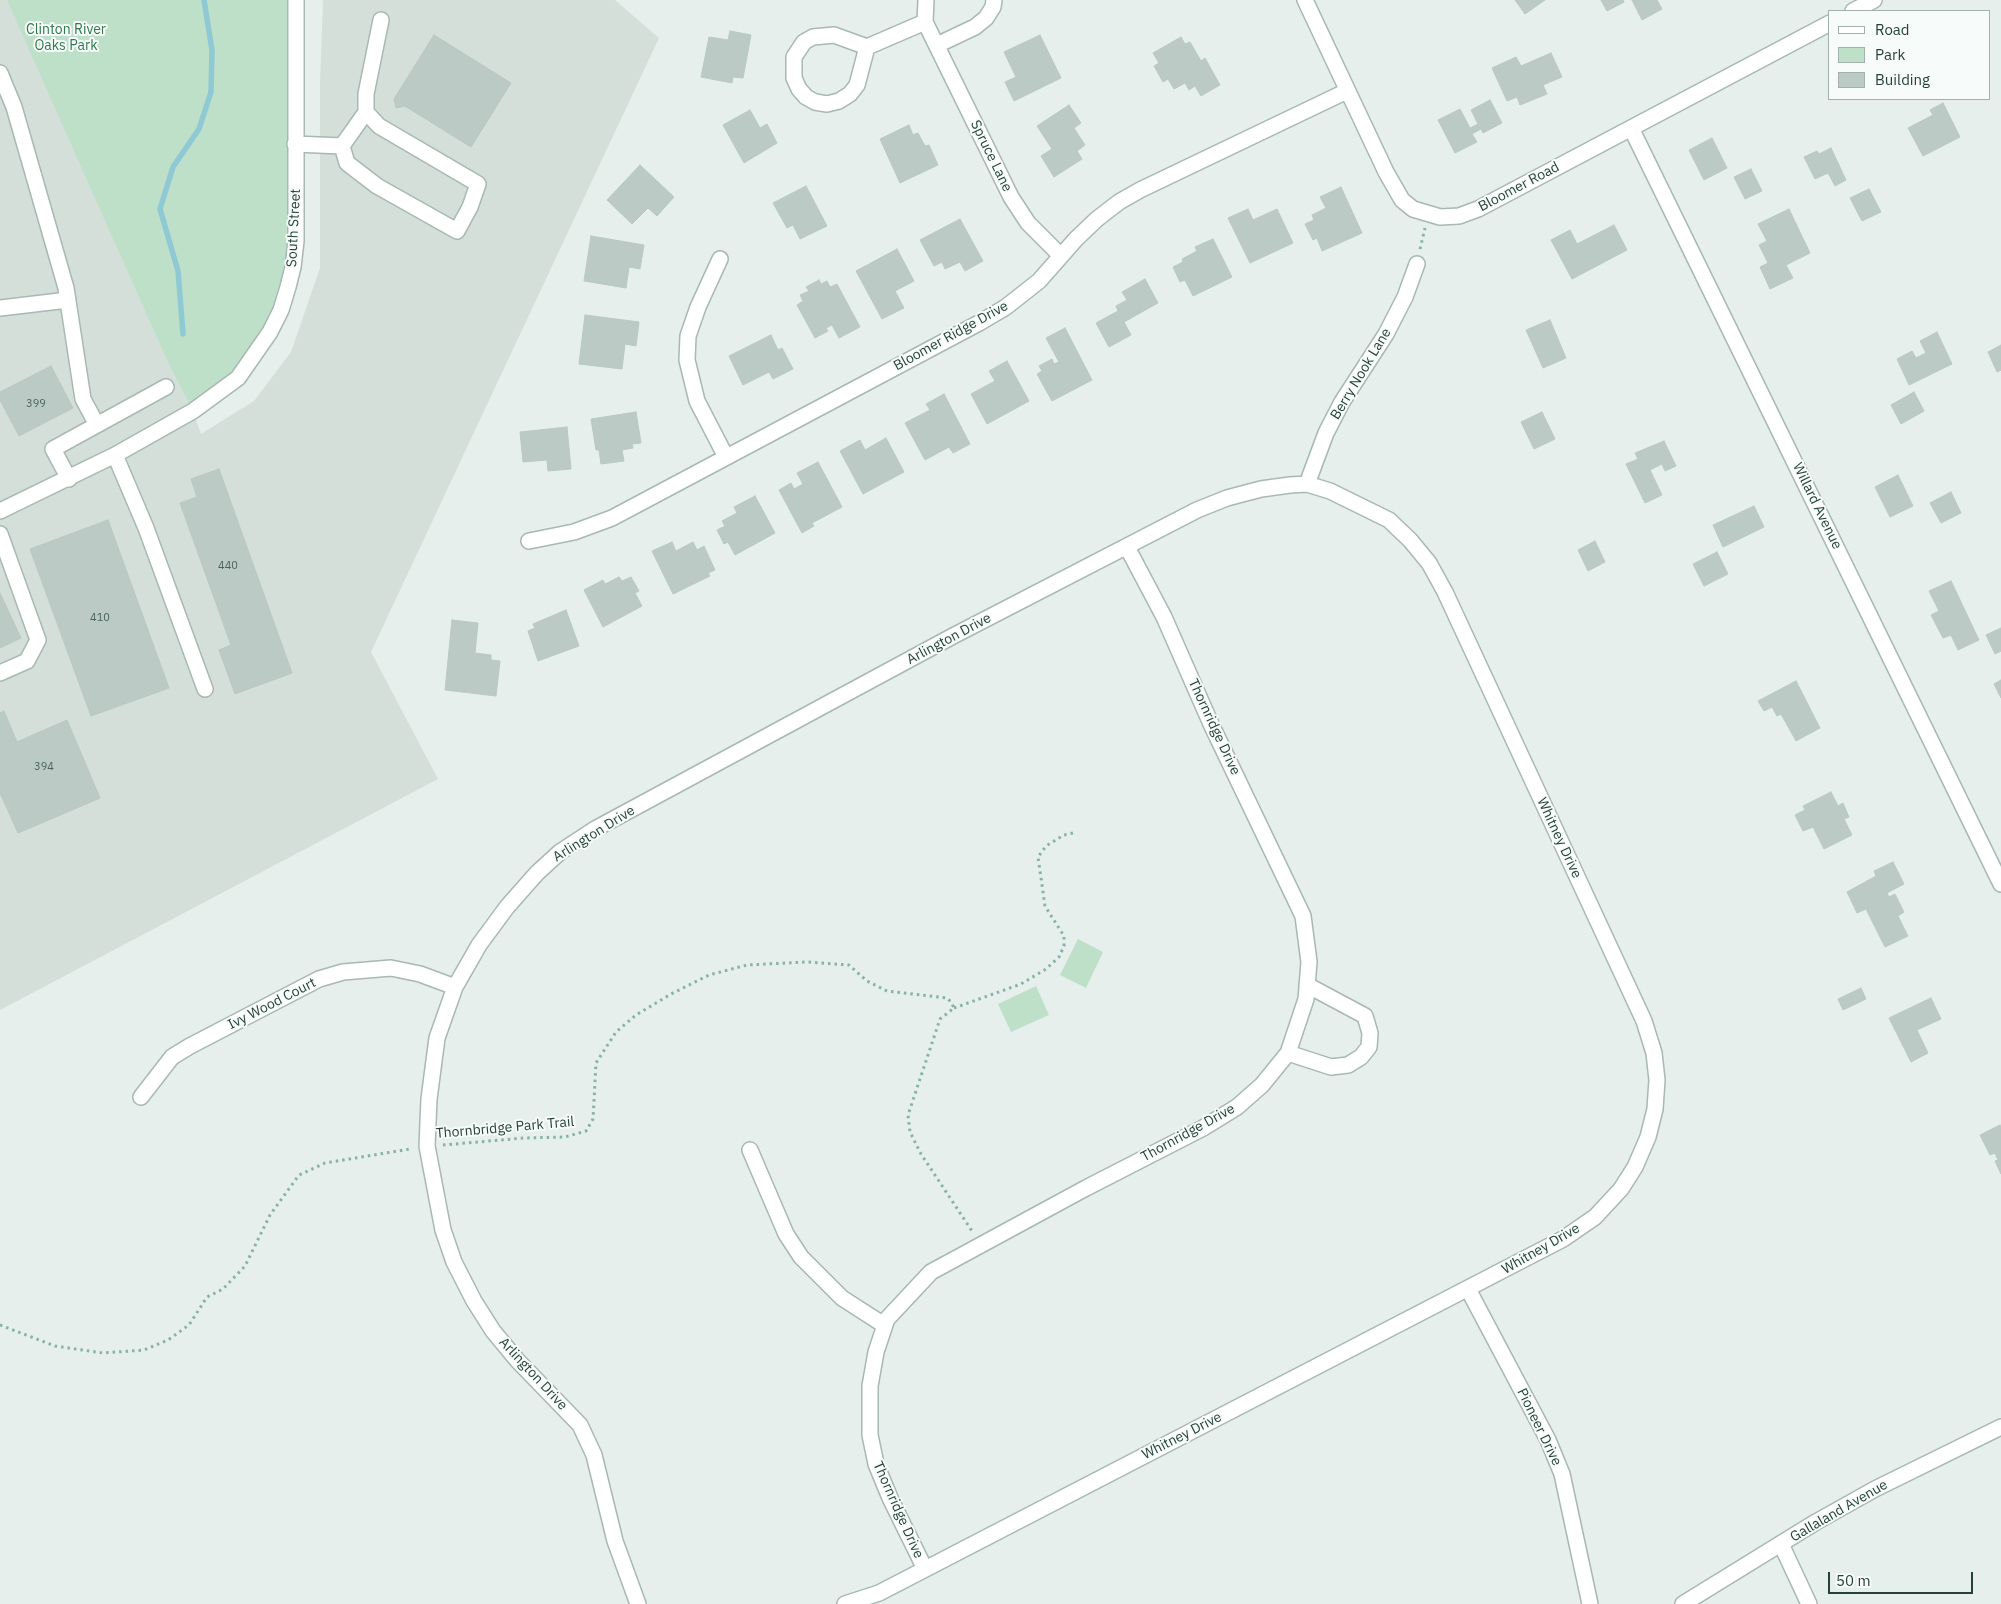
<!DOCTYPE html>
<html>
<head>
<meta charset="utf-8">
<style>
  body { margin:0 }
  #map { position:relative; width:2001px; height:1604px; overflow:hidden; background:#e6efeb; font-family:"IBM Plex Sans",sans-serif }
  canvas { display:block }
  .legend { position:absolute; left:1828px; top:10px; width:162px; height:90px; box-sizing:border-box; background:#f7fbf9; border:1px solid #a3b1ad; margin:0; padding:6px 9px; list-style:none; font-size:15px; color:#24423a }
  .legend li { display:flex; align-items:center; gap:10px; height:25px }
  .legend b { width:25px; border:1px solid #a3b1ad }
  .scale { position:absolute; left:1828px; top:1572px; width:145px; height:22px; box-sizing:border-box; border:2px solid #24423a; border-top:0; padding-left:6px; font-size:15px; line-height:18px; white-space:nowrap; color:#24423a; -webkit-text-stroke:4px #f7fbf9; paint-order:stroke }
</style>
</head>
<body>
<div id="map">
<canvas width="2001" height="1604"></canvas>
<ul class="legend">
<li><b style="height:6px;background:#fff"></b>Road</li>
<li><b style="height:14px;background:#bfe0c8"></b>Park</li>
<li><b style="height:14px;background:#bbcac4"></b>Building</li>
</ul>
<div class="scale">50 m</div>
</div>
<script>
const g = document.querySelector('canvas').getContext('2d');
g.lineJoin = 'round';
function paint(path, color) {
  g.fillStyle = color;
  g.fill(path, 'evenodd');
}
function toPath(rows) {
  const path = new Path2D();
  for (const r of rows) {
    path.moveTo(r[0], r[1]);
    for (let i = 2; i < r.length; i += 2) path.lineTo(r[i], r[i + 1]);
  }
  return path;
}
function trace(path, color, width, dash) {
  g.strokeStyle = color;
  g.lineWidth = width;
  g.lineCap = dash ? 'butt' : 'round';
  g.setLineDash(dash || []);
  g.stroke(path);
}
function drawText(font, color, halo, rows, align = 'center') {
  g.font = font + ' "IBM Plex Sans",sans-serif';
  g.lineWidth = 4;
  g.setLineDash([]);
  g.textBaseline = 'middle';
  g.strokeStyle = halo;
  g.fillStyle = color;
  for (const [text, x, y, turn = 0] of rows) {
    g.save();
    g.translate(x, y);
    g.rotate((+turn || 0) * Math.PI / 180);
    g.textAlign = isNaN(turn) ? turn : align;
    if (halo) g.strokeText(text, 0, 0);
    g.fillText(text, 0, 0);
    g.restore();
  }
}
paint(toPath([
  [0,0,9,0,169,365,193,411,201,434,254,401,291,352,320,268,320,83,323,0,615,0,659,38,371,652,438,779,0,1010]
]), '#d4dfda');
paint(toPath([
  [7,0,296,0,293,267,257,352,193,411,169,365],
  [1078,939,1103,952,1086,988,1060,975],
  [1036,986,1049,1015,1011,1032,998,1004]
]), '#bfe0c8');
trace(toPath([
  [183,334,178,271,160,209,173,167,199,129,211,92,212,50,204,0]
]), '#8ec9d4', 5.5);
const building = toPath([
  [1515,0,1545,0,1525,14,1515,0],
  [1601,0,1623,0,1624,2,1607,11,1601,0],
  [1632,0,1657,0,1662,9,1642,20,1632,0],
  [730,31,751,35,743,78,733,77,732,83,701,77,709,37,728,40,730,31],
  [434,35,511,83,471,147,405,106,396,108,394,99,434,35],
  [1040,35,1061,78,1014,101,1005,82,1016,77,1004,52,1040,35],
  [1181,37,1185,44,1190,42,1201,61,1205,58,1220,85,1201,96,1195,86,1189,90,1185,83,1174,89,1168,79,1163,82,1154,66,1159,63,1153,53,1181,37],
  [1551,53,1562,77,1543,85,1547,94,1520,105,1517,97,1507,101,1492,68,1516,57,1521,66,1551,53],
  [1490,100,1502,123,1483,133,1481,129,1472,134,1477,142,1455,153,1438,120,1460,109,1470,128,1478,124,1471,110,1490,100],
  [1943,103,1960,137,1923,156,1908,128,1933,115,1930,110,1943,103],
  [1069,105,1081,123,1074,128,1085,145,1077,151,1082,159,1054,177,1041,156,1052,149,1037,126,1069,105],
  [750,110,760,128,767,124,777,143,744,163,723,125,750,110],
  [909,125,913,135,918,133,925,146,929,145,938,165,900,183,880,139,909,125],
  [1712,138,1727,168,1704,180,1689,150,1712,138],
  [1831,148,1846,180,1835,186,1828,173,1815,179,1804,157,1817,151,1819,154,1831,148],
  [640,165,674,197,657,216,648,208,632,224,607,200,640,165],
  [1751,169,1762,191,1745,199,1734,177,1751,169],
  [806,186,827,226,800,239,793,225,787,228,773,203,806,186],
  [1341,187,1362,233,1322,251,1317,238,1313,240,1305,224,1314,220,1312,215,1326,208,1320,197,1341,187],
  [1869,189,1881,212,1862,221,1850,198,1869,189],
  [1248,209,1253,220,1277,209,1293,243,1250,263,1228,218,1248,209],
  [1789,209,1810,253,1786,265,1793,278,1770,289,1760,267,1768,263,1759,245,1767,241,1758,224,1789,209],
  [960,219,983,261,965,271,960,262,945,269,942,262,934,266,920,240,960,219],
  [1614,225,1627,250,1572,279,1551,240,1570,230,1577,244,1614,225],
  [591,236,644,245,640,269,629,267,626,288,584,281,591,236],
  [1213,239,1232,277,1193,296,1185,280,1180,282,1173,267,1183,262,1182,259,1197,251,1195,247,1213,239],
  [897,249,914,281,895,291,904,308,882,319,856,271,897,249],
  [1145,279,1158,303,1124,322,1131,335,1109,347,1096,323,1118,311,1116,306,1127,300,1122,292,1145,279],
  [819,280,821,284,827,281,830,287,837,284,860,327,839,338,832,325,826,328,828,331,815,338,797,305,803,301,800,295,809,291,806,287,819,280],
  [585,315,639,322,636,346,625,344,622,369,579,364,585,315],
  [1550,320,1566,358,1543,368,1526,330,1550,320],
  [1065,328,1092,380,1052,401,1037,374,1042,371,1039,366,1052,359,1054,364,1059,362,1046,338,1065,328],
  [1937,332,1952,364,1909,385,1897,359,1912,351,1916,358,1926,353,1920,341,1937,332],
  [771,335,778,350,782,348,793,369,773,379,769,372,743,385,729,356,771,335],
  [2001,345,2001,370,1997,372,1988,352,2001,345],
  [1007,361,1029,401,987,424,971,394,995,381,989,371,1007,361],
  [51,366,73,408,19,436,0,400,0,392,51,366],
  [1914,392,1924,411,1901,424,1891,405,1914,392],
  [944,394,970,444,953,453,949,447,925,460,905,423,930,410,926,404,944,394],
  [636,412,641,443,632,444,633,448,622,450,624,461,601,464,599,450,596,450,591,419,636,412],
  [1542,412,1555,439,1534,449,1521,422,1542,412],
  [567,427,571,469,548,471,547,460,523,462,520,432,567,427],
  [886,438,904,472,863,494,840,451,860,440,865,450,886,438],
  [1664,441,1676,466,1665,471,1662,464,1650,470,1662,495,1645,503,1626,464,1638,459,1635,453,1664,441],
  [818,462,842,507,812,523,814,526,802,533,779,490,791,483,794,489,803,484,797,473,818,462],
  [219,469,292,673,235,694,219,650,231,645,180,503,197,497,191,479,219,469],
  [1898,475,1913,506,1890,517,1875,487,1898,475],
  [1951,492,1961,513,1941,523,1930,503,1951,492],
  [755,496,775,533,735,555,728,542,724,544,717,530,725,526,722,521,737,513,734,507,755,496],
  [1754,506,1764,527,1723,547,1713,525,1754,506],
  [108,520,169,688,91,716,30,549,108,520],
  [1595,541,1605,562,1588,571,1578,550,1595,541],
  [672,542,676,551,693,542,697,550,704,546,715,570,708,573,710,576,673,594,652,551,672,542],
  [1717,552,1728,574,1704,586,1693,564,1717,552],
  [619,577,622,581,631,577,639,591,635,593,642,606,603,627,584,590,603,580,605,584,619,577],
  [1951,581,1979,640,1958,650,1951,635,1943,638,1931,615,1939,611,1929,591,1951,581],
  [0,593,21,638,0,648,0,593],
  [566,610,579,646,538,661,528,631,535,628,533,624,566,610],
  [452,620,478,623,475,653,491,655,491,660,500,661,496,696,445,690,452,620],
  [2001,628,2001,651,1995,654,1986,635,2001,628],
  [2001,680,2001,698,1994,684,2001,680],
  [1796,681,1820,728,1796,741,1781,714,1777,716,1772,707,1764,711,1758,701,1796,681],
  [4,711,17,742,67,720,100,798,18,833,0,793,0,713,4,711],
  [1831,792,1838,806,1843,803,1849,817,1844,819,1852,835,1824,849,1813,827,1803,831,1795,815,1805,810,1803,806,1831,792],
  [1893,862,1904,884,1887,893,1889,897,1895,894,1904,912,1898,916,1908,936,1885,947,1866,909,1857,913,1847,892,1876,876,1874,871,1893,862],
  [1861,988,1866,999,1843,1010,1838,999,1861,988],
  [1931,998,1941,1019,1917,1030,1928,1053,1911,1062,1889,1018,1931,998],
  [2000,1125,2001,1128,2001,1174,1995,1161,1998,1160,1995,1153,1990,1155,1980,1135,2000,1125]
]);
paint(building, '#bbcac4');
trace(building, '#b8c9c2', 1);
const minor = toPath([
  [926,0,925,22,1011,197,1028,223,1061,256],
  [1305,0,1386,172,1402,200,1413,209,1440,217,1459,216,1478,209,1830,23],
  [1853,11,1874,0],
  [937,45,975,27,986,18,993,7,994,0],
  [867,47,857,85,850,94,839,101,827,104,815,102,806,97,799,89,794,78,794,57,804,42,813,37,834,35,867,47,925,22],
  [0,73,14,107,66,288,83,399,97,425],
  [1631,128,2001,884],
  [295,144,342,146,347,163,377,186,457,231,470,207,478,184,379,126,366,112,366,94,381,20],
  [342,146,366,112],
  [720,259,698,307,688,336,687,360,697,401,726,457],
  [0,308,68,300],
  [115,455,146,528,205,689],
  [69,479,53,449,166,387],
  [1307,484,1326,433,1342,402,1386,334,1405,297,1417,264],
  [0,511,115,455,193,411,238,378,270,332,281,310,288,287,293,267,296,241,296,0],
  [0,534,38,640,27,661,0,673],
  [529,541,574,532,612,518,979,323,1006,307,1039,281,1076,239,1097,219,1119,202,1140,190,1347,91],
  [1288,1053,1331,1067,1348,1065,1361,1057,1369,1047,1370,1033,1365,1016,1307,985],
  [141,1097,172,1057,190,1046,319,979,343,972,391,968,420,974,455,987],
  [750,1150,786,1234,801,1257,842,1298,884,1325],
  [1468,1289,1548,1440,1562,1474,1590,1604],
  [1781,1544,1809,1604],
  [925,1569,890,1498,876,1464,870,1435,870,1386,876,1352,887,1319,931,1272,1086,1188,1203,1128,1237,1107,1262,1085,1288,1053,1306,999,1309,962,1303,916,1211,724,1164,617,1127,547],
  [638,1604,615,1541,594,1455,580,1425,517,1360,493,1331,474,1301,454,1262,443,1230,427,1146,429,1099,437,1038,455,987,479,945,507,907,537,873,560,852,595,829,953,636,1197,510,1227,498,1261,489,1290,485,1307,484,1330,491,1389,520,1410,540,1429,563,1445,592,1644,1021,1654,1053,1657,1080,1655,1109,1648,1137,1635,1167,1621,1189,1595,1217,1563,1239,879,1593,845,1604],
  [1683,1604,1816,1522,1875,1489,2001,1427]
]);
trace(minor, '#a8b8b2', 18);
trace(toPath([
  [1420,249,1425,228],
  [954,1008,1021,984,1046,969,1059,957,1064,946,1064,936,1045,906,1038,857,1046,846,1064,835,1073,833],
  [443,1145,524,1138,565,1137,586,1131,593,1119,596,1063,616,1032,636,1015,671,994,709,975,747,965,807,962,849,965,867,981,887,991,947,998,951,1002,954,1008,940,1019,908,1115,910,1132,921,1154,972,1231],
  [0,1325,55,1346,103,1353,144,1350,168,1340,189,1325,207,1297,223,1289,245,1266,270,1215,299,1175,325,1163,410,1149]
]), '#86b3a5', 3, [2.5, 4]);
trace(minor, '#fff', 15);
drawText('11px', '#4a645c', null, [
  ["399",36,404],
  ["440",228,566],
  ["410",100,618],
  ["394",44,767]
]);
drawText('14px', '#2d7a4b', '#f7fbf9', [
  ["Clinton River",66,30],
  ["Oaks Park",66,46]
]);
drawText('14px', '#24423a', '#f7fbf9', [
  ["Spruce Lane",991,156,64],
  ["Bloomer Road",1519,187,-28],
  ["South Street",294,228,-87],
  ["Bloomer Ridge Drive",951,336,-29],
  ["Berry Nook Lane",1361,374,-59],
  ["Willard Avenue",1817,506,64],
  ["Arlington Drive",949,639,-28],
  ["Thornridge Drive",1214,727,65],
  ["Arlington Drive",594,834,-32],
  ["Whitney Drive",1559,838,65],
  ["Ivy Wood Court",272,1004,-27],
  ["Thornbridge Park Trail",505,1128,-5],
  ["Thornridge Drive",1188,1133,-29],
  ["Whitney Drive",1541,1249,-30],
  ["Arlington Drive",533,1374,47],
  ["Pioneer Drive",1539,1427,64],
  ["Whitney Drive",1182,1436,-27],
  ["Thornridge Drive",898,1510,66],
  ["Gallaland Avenue",1839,1511,-30]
]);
</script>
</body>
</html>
